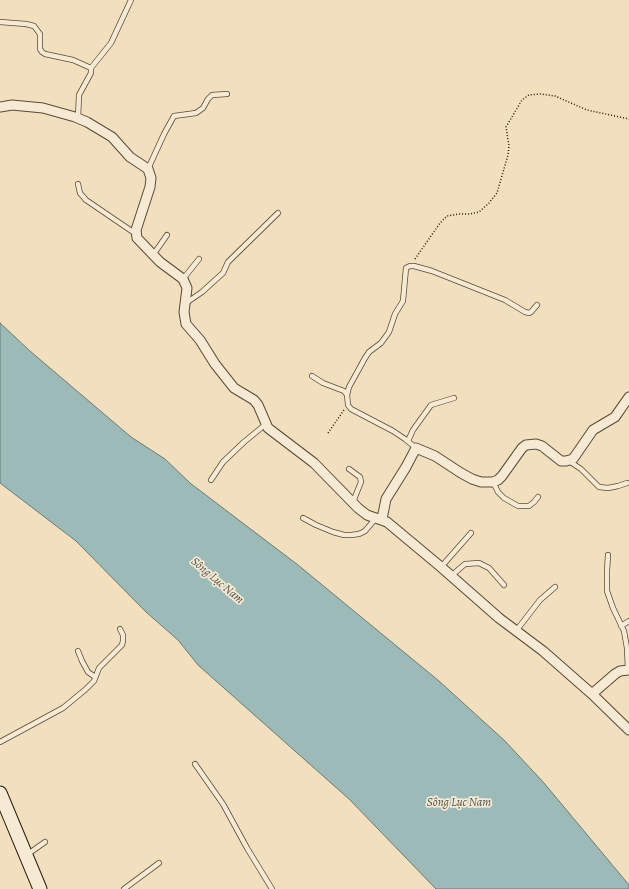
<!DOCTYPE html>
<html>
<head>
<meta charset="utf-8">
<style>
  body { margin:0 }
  canvas { display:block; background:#f2dfbe }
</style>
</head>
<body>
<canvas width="629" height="889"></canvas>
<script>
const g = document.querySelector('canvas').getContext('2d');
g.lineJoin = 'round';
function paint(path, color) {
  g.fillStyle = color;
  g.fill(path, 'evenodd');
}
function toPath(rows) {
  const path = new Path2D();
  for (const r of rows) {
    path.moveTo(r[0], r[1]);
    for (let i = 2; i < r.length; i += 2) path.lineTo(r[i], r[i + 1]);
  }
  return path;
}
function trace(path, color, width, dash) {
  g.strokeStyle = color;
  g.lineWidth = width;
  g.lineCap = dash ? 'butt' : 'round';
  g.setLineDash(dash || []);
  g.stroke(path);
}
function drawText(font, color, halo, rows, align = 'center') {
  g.font = font + ' Alegreya,serif';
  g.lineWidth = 3.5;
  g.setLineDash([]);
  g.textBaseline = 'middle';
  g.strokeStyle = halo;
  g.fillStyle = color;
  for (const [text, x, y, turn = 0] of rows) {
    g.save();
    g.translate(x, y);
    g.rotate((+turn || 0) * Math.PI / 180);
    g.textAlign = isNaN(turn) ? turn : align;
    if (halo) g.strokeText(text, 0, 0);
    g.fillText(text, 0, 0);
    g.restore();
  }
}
const water = toPath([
  [0,323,30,351,131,437,165,459,190,483,298,565,439,681,505,741,544,783,629,885,629,889,436,889,349,799,198,665,178,640,146,612,76,541,0,483,0,323]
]);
paint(water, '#9cbbb8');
trace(water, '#6d7a73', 1);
const lane = toPath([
  [0,22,26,24,34,26,40,34,40,49,42,52,45,54,73,60,91,68,91,73,79,95,78,118],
  [91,68,111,43,131,0],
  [148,169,164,134,174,116,196,113,203,108,208,99,212,95,227,94],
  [78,184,80,193,86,200,136,234],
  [153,255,167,235],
  [183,279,199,259],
  [186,303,202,292,223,273,228,262,278,213],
  [312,376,323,383,344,391,347,395],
  [408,441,413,430,431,405,454,398],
  [416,448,405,439,393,431,351,409,348,405,347,395,349,387,365,358,369,352,381,343,389,332,395,314,403,301,406,268,410,266,414,266,432,271,505,300,525,312,529,313,531,312,537,305],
  [569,461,581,469,599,487,608,488,618,486,627,483],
  [349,469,360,477,361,482,353,502],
  [211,480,223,462,244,442,266,424],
  [493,482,498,492,504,498,518,506,529,506,534,502,538,497],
  [303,518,316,525,333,532,344,535,351,535,359,534,365,531,377,517],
  [608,555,607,571,607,591,613,608,624,631,627,648,628,670],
  [441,567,471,533],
  [451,576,465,564,479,563,489,568,504,585],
  [621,626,629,621],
  [516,631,540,600,555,587],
  [78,651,82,661,88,672,95,677],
  [0,742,63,708,86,689,94,681,99,668,122,645,123,641,123,635,120,629],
  [195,764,223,804,247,848,272,889],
  [28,854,45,842],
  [124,889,159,863]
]);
const street = toPath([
  [0,107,12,105,43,108,75,117,87,122,112,137,130,157,148,169,151,178,150,187,136,230,137,238,160,262,183,279,187,288,184,312,186,324,200,340,215,364,234,388,254,400,258,405,268,428,314,463,358,508,367,515,387,522,441,567,499,618,543,651,592,694,629,730],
  [382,519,386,499,406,467,416,448,435,456,461,473,472,479,481,482,493,482,498,480,502,476,522,448,526,445,536,444,542,446,561,461,566,461,573,459,593,430,615,417,629,397],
  [592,694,615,674,620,671,629,670]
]);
const secondary = toPath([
  [0,793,40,889]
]);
trace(lane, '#594a38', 6);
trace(street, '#594a38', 11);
trace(secondary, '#26180b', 15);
trace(toPath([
  [415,259,440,223,447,216,459,214,470,214,479,212,489,203,497,193,508,155,509,146,506,127,522,100,529,95,541,94,555,96,587,110,629,119],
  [328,433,344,410]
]), '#26180b', 1.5, [1, 2]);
trace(lane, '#f7ead5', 4.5);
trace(street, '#f7ead5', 9);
trace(secondary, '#f7ead5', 13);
drawText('italic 12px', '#4f5148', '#f7ead5', [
  ["Sông Lục Nam",217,581,40],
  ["Sông Lục Nam",459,803]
]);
</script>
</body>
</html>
